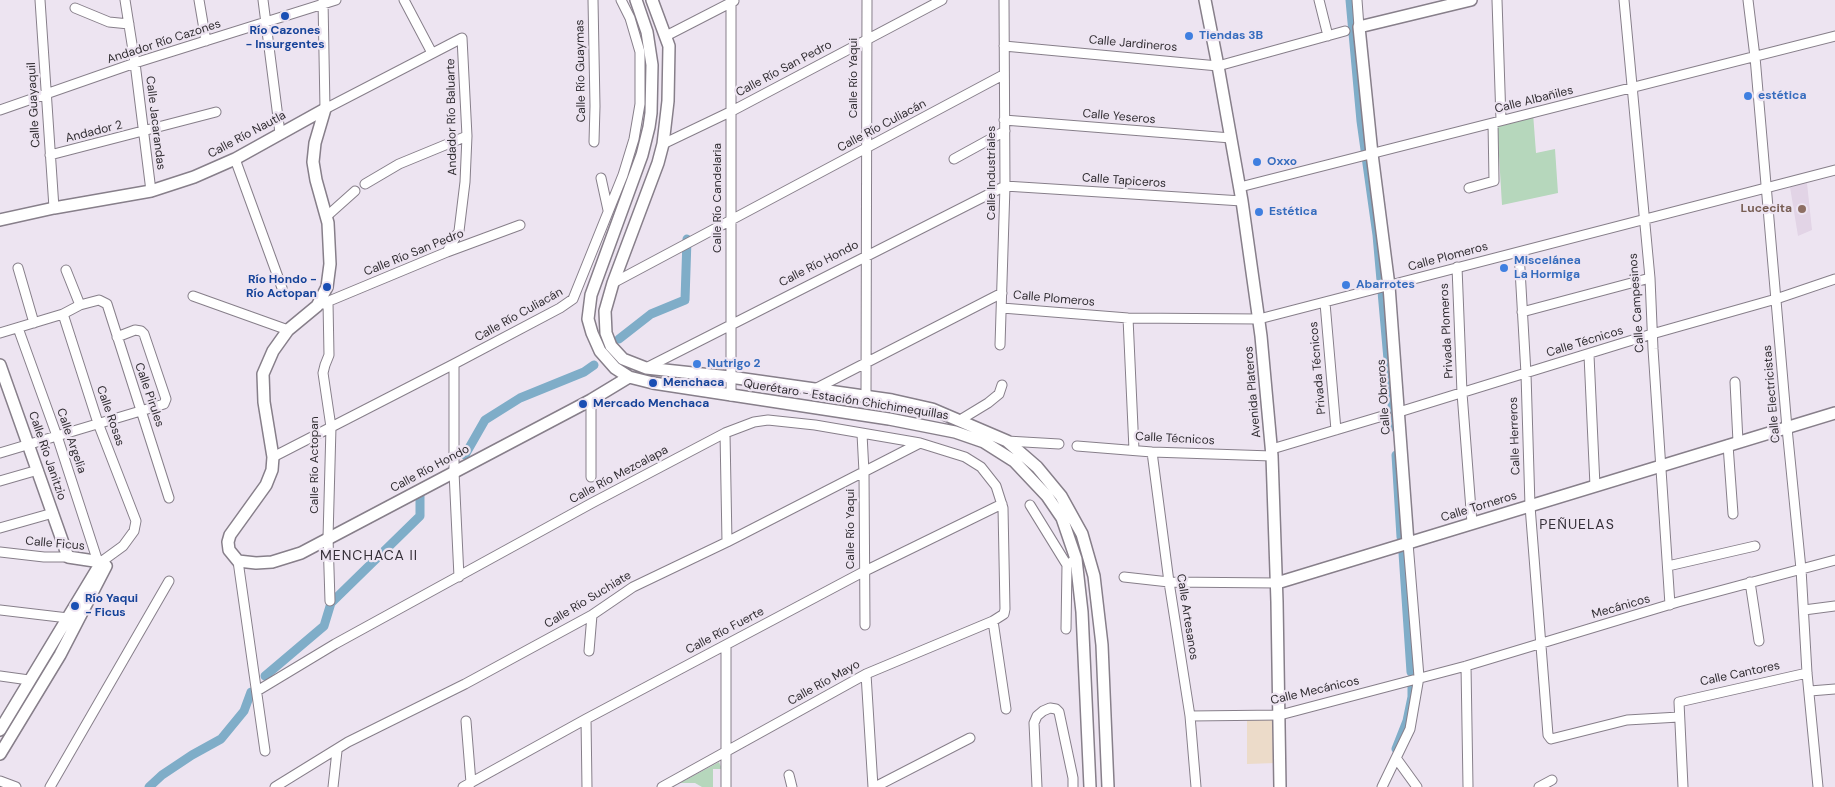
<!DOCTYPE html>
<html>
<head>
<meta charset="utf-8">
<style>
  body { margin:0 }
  canvas { display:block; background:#ede4f1 }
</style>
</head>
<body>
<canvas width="1835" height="787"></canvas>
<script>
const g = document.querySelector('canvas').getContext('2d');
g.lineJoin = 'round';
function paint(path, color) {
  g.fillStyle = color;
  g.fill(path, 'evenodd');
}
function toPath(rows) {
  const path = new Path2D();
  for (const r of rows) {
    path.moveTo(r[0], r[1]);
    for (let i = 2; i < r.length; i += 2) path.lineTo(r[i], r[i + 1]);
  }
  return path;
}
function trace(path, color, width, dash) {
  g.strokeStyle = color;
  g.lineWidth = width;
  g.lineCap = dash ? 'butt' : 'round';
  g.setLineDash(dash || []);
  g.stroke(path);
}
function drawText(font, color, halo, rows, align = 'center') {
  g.font = font + ' "DM Sans",sans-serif';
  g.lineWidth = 4.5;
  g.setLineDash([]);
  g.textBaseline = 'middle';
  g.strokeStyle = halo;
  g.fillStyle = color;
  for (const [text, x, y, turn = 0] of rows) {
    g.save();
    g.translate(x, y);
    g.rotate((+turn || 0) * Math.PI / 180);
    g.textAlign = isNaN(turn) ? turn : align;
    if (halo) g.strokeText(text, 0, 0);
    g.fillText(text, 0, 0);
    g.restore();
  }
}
paint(toPath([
  [1266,718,1276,720,1276,763,1247,764,1247,719]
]), '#ecdbc9');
paint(toPath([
  [1807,183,1812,230,1798,236,1790,187]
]), '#e2d4e6');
paint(toPath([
  [1533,113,1536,153,1555,149,1558,193,1502,205,1497,122],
  [719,762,722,769,713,769,713,787,702,787,695,783,680,783]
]), '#b6d7bc');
trace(toPath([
  [1350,0,1361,121,1377,235,1394,427],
  [619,339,651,314,685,300,687,239],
  [465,455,485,420,520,398,584,372,594,365],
  [1396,455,1401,537],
  [1403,553,1411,672],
  [265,676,324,626,331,603,420,516,420,496],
  [1396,749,1407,721,1412,697,1412,686],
  [149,787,162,775,192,755,221,739,244,711,251,692]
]), '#7fadc8', 9);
const street = toPath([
  [40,0,54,208],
  [125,0,135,63,151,191],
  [199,0,206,41],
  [263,0,280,133],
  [323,0,325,109,462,38,467,136,465,182,459,231,447,252],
  [404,0,432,53],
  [593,0,595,106,594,142],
  [1319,0,1328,36],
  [1357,0,1359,27],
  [1497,0,1501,120],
  [1624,0,1650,278,1653,349,1670,605],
  [1748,0,1755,57,1787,428,1801,569,1807,673,1818,787],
  [75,8,109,22,129,24],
  [666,36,734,1],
  [1004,46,1218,66,1345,31],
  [0,110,135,63,336,0],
  [1004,120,1231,138],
  [663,144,732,111,942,0],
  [50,155,216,112],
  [235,159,282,288],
  [954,159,1005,131],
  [601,178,608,210],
  [365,184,399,164,467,136],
  [1005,186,1242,201],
  [1240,187,1835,36],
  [1469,188,1494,181,1493,123],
  [327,216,355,191],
  [1519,252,1526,374,1530,506,1548,735,1551,739,1627,720,1679,717],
  [1457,267,1462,393,1472,523],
  [18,268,34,323],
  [66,270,80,305],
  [613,283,1003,75],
  [193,296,288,330],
  [328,302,329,355,325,365,323,373,331,427,328,538,330,601],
  [1325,303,1336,430],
  [322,304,447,252,520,225],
  [1002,308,1128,318,1259,319,1835,170],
  [1522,312,1650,278],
  [63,314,98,423,136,521,134,531,123,546,101,562],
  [1128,318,1134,450],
  [18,328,57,436,98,562],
  [0,333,63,314,80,305,99,300,107,304,169,498],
  [1000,345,1005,186,1004,0],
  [1589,355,1595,486],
  [454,364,454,472,459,577],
  [646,368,1005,186],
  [1735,382,1738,442],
  [815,389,1002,293],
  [731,396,731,0],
  [866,396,867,0],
  [591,400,591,477],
  [1399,412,1652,334,1776,299,1835,279],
  [960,420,988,403,999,394,1002,385],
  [725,433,727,542],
  [862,434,864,472,865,625],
  [1007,441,1059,444],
  [1728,445,1733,514],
  [1077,446,1152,452,1272,456],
  [1272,449,1386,415],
  [1152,452,1169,582,1190,716,1196,787],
  [0,453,164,404,166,399,144,334,141,331,135,330,117,337],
  [273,457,454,364,560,308,573,299,623,175,634,139,640,104,640,52,630,18,621,0],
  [0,481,38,470],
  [1030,505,1067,565,1076,559],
  [0,528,53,513],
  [0,552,44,557,68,557],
  [238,561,265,751],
  [1668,566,1755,546],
  [1124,577,1169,582,1277,583],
  [1750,582,1759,641],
  [0,610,68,618],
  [1804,610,1835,606],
  [993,621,1006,709],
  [1066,629,1067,565],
  [726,645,726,787],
  [589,651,592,615],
  [1466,666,1468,786],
  [866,674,873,787],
  [0,676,29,680],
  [257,691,335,644,592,503,725,433,754,422,768,420,815,425,920,443,965,457,981,467,996,486,1003,508,1005,609,1004,614,993,621,866,674,662,787],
  [1810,691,1835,689],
  [1190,716,1280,715,1466,666,1678,602,1835,560],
  [586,719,587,787],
  [466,721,471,783],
  [1396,758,1417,787],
  [789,775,792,787],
  [0,781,16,787],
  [50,787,169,581],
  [275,787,348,742,465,684,592,615,633,587,727,542,920,443],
  [333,787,337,751],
  [463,787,586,719,863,572,1002,504],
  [875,787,970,738],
  [1037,787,1034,723,1037,716,1043,711,1050,708,1056,709,1059,712,1073,778,1073,787],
  [1382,787,1410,729,1419,677,1408,543],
  [1539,787,1552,780],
  [1683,787,1679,702,1807,673]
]);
const secondary = toPath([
  [636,0,647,32,652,65,651,113,649,127,642,155,591,295,588,319,592,333,600,351,615,368,629,377,653,383,889,419,955,432,984,442,1014,461,1047,496,1062,518,1076,559,1082,612,1090,787],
  [652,0,669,46,668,101,663,144,658,163,613,283,605,311,606,333,611,346,623,359,646,368,730,377,892,400,932,409,1007,441,1037,467,1061,496,1082,534,1094,576,1102,645,1108,787],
  [1205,0,1218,66,1242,201,1261,336,1272,456,1277,602,1280,787],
  [325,109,315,143,313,162,316,180,328,223,330,264,327,287,317,306,288,330,273,351,263,374,264,402,273,457,272,470,266,485,230,535,228,542,229,550,238,561,256,563,272,562,301,553,591,400,629,377],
  [0,220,54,208,151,191,194,177,235,159,325,109],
  [0,365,68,557,101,562,106,566,60,655,0,754],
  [1408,543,1389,286,1372,154,1359,27,1471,0],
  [1277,583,1835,413],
  [0,730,99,566]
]);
trace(street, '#877f8a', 11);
trace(secondary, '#877f8a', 14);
trace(street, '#fff', 9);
trace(secondary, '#fff', 11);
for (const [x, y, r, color] of [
  [285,16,5,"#1a4fb4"],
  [1189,36,5,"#3f7fe0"],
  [1748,96,5,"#3f7fe0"],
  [1257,162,5,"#3f7fe0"],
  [1802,209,5,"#8d6e63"],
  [1259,212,5,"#3f7fe0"],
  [1504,268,5,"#3f7fe0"],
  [1346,285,5,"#3f7fe0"],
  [327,287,5,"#1a4fb4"],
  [697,364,5,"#3f7fe0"],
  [653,383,5,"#1a4fb4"],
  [583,404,5,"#1a4fb4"],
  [75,606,5,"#1a4fb4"]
]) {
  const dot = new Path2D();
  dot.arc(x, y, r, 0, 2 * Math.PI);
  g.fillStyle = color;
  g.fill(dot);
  trace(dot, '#ede4f1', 2);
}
drawText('bold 12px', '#164399', '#ede4f1', [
  ["Río Cazones",285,31,"center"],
  ["- Insurgentes",285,45,"center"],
  ["Río Hondo -",317,280,"right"],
  ["Río Actopan",317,294,"right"],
  ["Menchaca",663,383],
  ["Mercado Menchaca",593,404],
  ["Río Yaqui",85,599],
  ["- Ficus",85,613]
], 'left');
drawText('bold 12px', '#366cbe', '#ede4f1', [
  ["Tiendas 3B",1199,36],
  ["estética",1758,96],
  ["Oxxo",1267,162],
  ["Estética",1269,212],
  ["Miscelánea",1514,261],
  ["La Hormiga",1514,275],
  ["Abarrotes",1356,285],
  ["Nutrigo 2",707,364]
], 'left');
drawText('12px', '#312d32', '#ede4f1', [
  ["Andador Río Cazones",164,42,-18],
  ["Calle Jardineros",1133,44,5],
  ["Calle Río San Pedro",784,69,-28],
  ["Calle Río Guaymas",581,71,-91],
  ["Calle Río Yaqui",854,78,-90],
  ["Calle Albañiles",1534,100,-14],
  ["Calle Guayaquil",34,105,-93],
  ["Andador Río Baluarte",452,117,-91],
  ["Calle Yeseros",1119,117,5],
  ["Calle Jacarandas",155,123,83],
  ["Calle Río Culiacán",882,126,-28],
  ["Andador 2",94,132,-14],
  ["Calle Río Nautla",247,135,-28],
  ["Calle Industriales",992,173,-90],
  ["Calle Tapiceros",1124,181,4],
  ["Calle Río Candelaria",718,198,-90],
  ["Calle Río San Pedro",414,253,-22],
  ["Calle Plomeros",1448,257,-15],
  ["Calle Río Hondo",819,264,-27],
  ["Calle Plomeros",1054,299,5],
  ["Calle Campesinos",1637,303,-94],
  ["Calle Río Culiacán",519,315,-29],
  ["Privada Plomeros",1447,331,-93],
  ["Calle Técnicos",1585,342,-17],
  ["Privada Técnicos",1318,368,-95],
  ["Avenida Plateros",1253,392,-95],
  ["Calle Electricistas",1772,394,-95],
  ["Calle Pirules",149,395,71],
  ["Calle Obreros",1384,397,-94],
  ["Querétaro - Estación Chichimequillas",846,400,9],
  ["Calle Rosas",110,416,71],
  ["Calle Herreros",1515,436,-92],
  ["Calle Técnicos",1175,439,3],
  ["Calle Argelia",71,441,71],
  ["Calle Río Janitzio",47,456,71],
  ["Calle Río Actopan",315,465,-90],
  ["Calle Río Hondo",430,469,-28],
  ["Calle Río Mezcalapa",619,475,-28],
  ["Calle Torneros",1479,507,-17],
  ["Calle Río Yaqui",851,529,-90],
  ["Calle Ficus",55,544,5],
  ["Calle Río Suchiate",588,600,-31],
  ["Mecánicos",1621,607,-16],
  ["Calle Artesanos",1187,617,81],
  ["Calle Río Fuerte",725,631,-28],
  ["Calle Cantores",1740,674,-12],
  ["Calle Río Mayo",824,683,-29],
  ["Calle Mecánicos",1315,691,-13]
]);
drawText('bold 12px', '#785e54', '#ede4f1', [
  ["Lucecita",1792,209]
], 'right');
g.letterSpacing = '1px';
drawText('14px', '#352f38', '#ede4f1', [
  ["PEÑUELAS",1577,525],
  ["MENCHACA II",369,556]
]);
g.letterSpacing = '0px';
</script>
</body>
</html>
